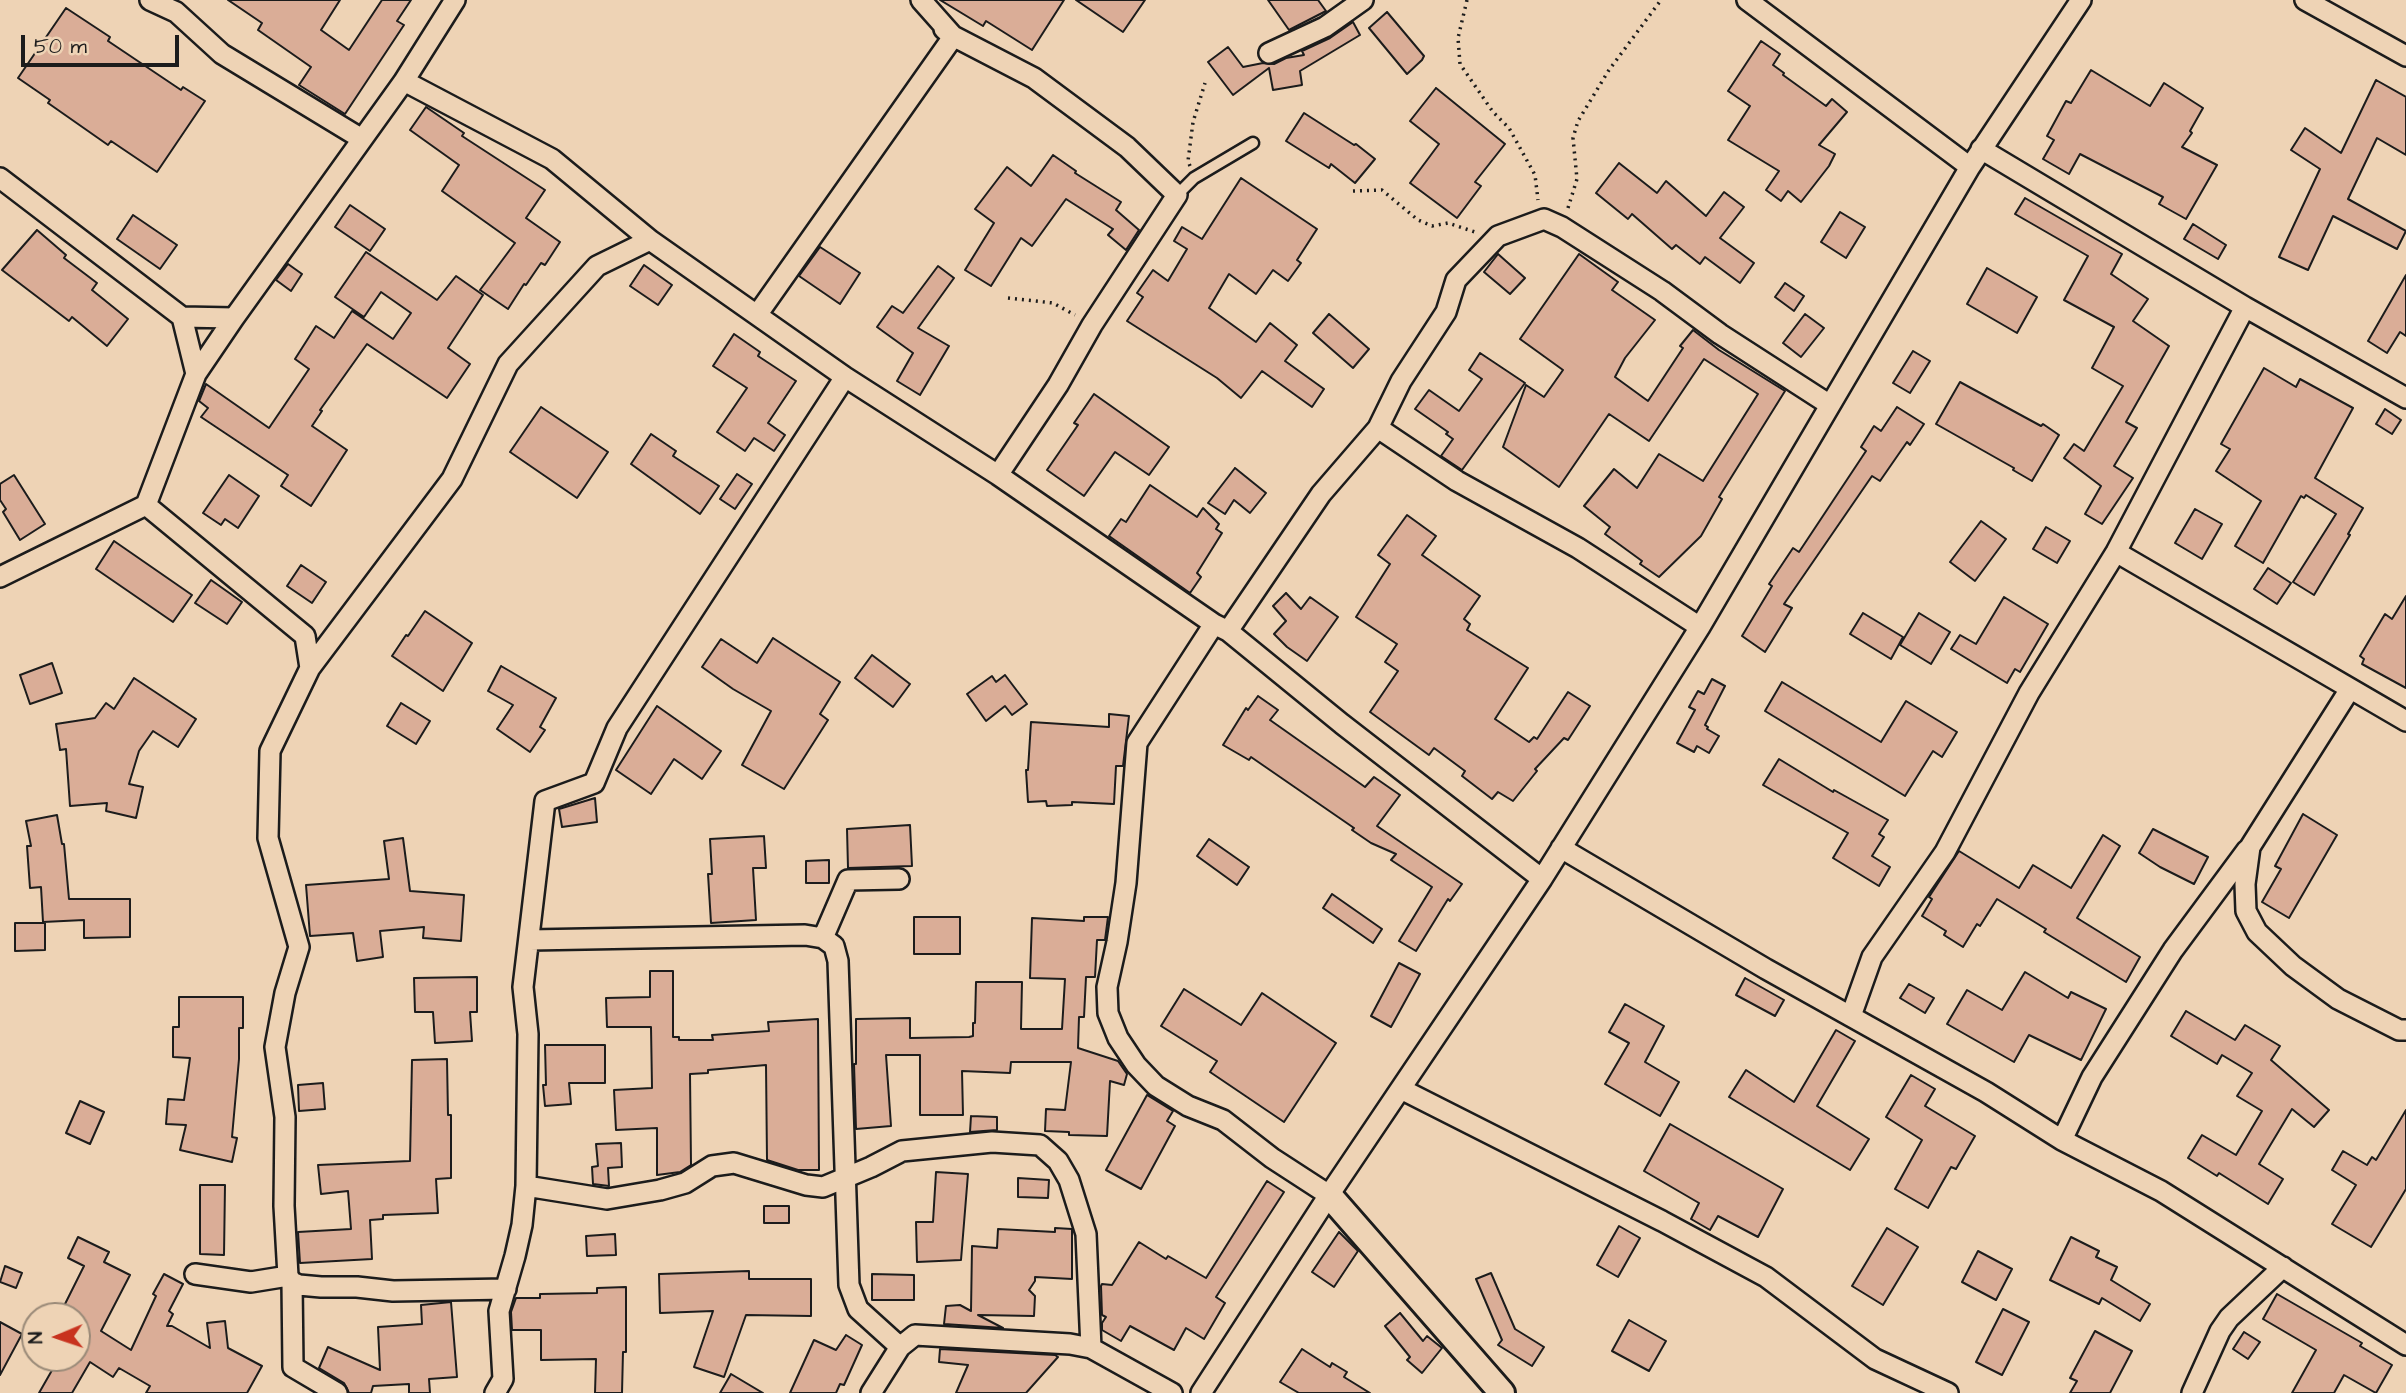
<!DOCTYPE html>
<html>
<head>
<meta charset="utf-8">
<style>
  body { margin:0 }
  #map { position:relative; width:2406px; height:1393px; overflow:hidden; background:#eed3b5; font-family:"Architects Daughter",sans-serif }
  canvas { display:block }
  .north { position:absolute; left:21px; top:1302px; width:70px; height:70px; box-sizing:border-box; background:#eed3b5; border:2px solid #9a8a78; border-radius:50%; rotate:268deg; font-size:19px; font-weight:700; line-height:28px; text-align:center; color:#1c1c1c }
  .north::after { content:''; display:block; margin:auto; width:24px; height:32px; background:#c8321e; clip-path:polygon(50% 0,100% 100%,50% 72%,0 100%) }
  .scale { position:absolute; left:21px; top:35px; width:158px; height:32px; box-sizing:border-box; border:4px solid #1c1c1c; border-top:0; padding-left:9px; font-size:21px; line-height:24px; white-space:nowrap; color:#1c1c1c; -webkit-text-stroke:5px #eed3b5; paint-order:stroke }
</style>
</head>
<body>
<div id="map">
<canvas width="2406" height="1393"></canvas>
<div class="north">N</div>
<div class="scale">50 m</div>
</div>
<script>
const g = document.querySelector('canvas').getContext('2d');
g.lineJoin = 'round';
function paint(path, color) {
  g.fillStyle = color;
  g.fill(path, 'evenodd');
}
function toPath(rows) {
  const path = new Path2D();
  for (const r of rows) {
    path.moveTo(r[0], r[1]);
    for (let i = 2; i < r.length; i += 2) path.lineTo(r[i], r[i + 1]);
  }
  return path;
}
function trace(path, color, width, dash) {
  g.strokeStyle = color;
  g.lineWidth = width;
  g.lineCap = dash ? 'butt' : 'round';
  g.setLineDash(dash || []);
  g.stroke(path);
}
const building = toPath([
  [228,0,340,0,321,30,349,50,382,0,411,0,397,21,404,25,345,114,299,85,311,67,258,30,262,23,228,0],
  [940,0,1064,0,1032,50,986,21,983,26,940,0],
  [1076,0,1145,0,1123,32,1076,0],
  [1268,0,1318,0,1326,11,1289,30,1268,0],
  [66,8,110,37,108,41,181,90,183,87,205,101,157,172,111,141,108,145,48,103,50,100,18,78,66,8],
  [1387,12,1424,56,1422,60,1407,74,1369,28,1387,12],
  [1353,22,1360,35,1300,71,1302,85,1273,90,1269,68,1233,95,1208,62,1228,47,1243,67,1263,63,1274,64,1286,58,1304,55,1302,51,1330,38,1353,22],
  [1761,41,1780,54,1773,65,1784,73,1783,75,1826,106,1832,99,1847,112,1819,145,1835,154,1829,166,1801,202,1788,191,1781,201,1766,190,1779,171,1728,140,1750,106,1728,91,1761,41],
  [2091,70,2150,106,2164,83,2203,108,2190,131,2192,133,2182,147,2217,165,2186,219,2159,204,2163,197,2080,154,2069,174,2043,159,2054,140,2047,136,2066,101,2071,103,2091,70],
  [2376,80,2406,97,2406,155,2377,138,2348,199,2406,231,2397,249,2333,216,2308,270,2279,257,2320,169,2291,150,2305,128,2341,153,2376,80],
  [1436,88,1505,144,1475,182,1481,186,1457,218,1410,183,1439,144,1410,121,1436,88],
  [426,107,464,133,462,136,545,190,526,218,560,242,545,265,541,263,526,285,524,284,508,309,480,290,515,243,442,191,459,165,410,130,426,107],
  [1304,113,1354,145,1356,144,1375,159,1355,183,1331,164,1329,168,1286,141,1304,113],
  [1053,155,1076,171,1075,173,1121,202,1116,210,1139,230,1126,250,1108,235,1113,229,1066,199,1032,246,1021,238,991,286,965,270,994,223,975,209,1007,167,1031,186,1053,155],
  [1619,163,1657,193,1666,181,1706,216,1724,192,1744,207,1720,238,1754,263,1740,283,1705,257,1700,264,1676,245,1672,249,1632,214,1628,219,1596,193,1619,163],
  [1241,178,1317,229,1297,260,1301,263,1288,281,1273,270,1256,294,1229,274,1209,308,1256,342,1270,323,1297,345,1285,361,1324,389,1312,407,1262,371,1241,398,1217,378,1127,321,1143,297,1137,293,1153,270,1168,281,1187,249,1174,241,1182,227,1202,239,1241,178],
  [2025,198,2122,254,2111,274,2148,299,2133,321,2169,346,2126,422,2137,428,2114,466,2133,478,2102,524,2085,514,2101,486,2064,458,2074,444,2084,451,2123,386,2092,368,2114,327,2064,300,2088,256,2015,214,2025,198],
  [350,205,385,229,370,251,335,227,350,205],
  [1840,212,1865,227,1846,258,1821,242,1840,212],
  [133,215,177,245,160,269,117,239,133,215],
  [2193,224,2226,245,2218,259,2184,239,2193,224],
  [37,230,66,255,64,258,97,283,92,290,128,319,107,346,72,317,69,321,2,270,37,230],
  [820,247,860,273,840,304,799,276,820,247],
  [366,252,437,300,456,276,483,295,448,348,470,364,447,398,367,344,320,410,322,411,312,426,347,450,311,506,281,486,288,475,201,417,208,408,199,401,206,384,269,428,309,369,295,359,316,326,334,338,352,311,393,339,411,313,381,292,364,317,335,297,366,252],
  [1498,254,1525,278,1510,294,1484,272,1498,254],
  [1579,254,1618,282,1612,290,1655,320,1625,358,1615,377,1648,401,1683,348,1680,346,1693,330,1719,350,1785,391,1719,497,1722,499,1701,536,1659,577,1640,564,1642,561,1605,534,1610,527,1584,506,1614,469,1637,488,1659,454,1703,481,1758,394,1704,359,1649,441,1609,414,1559,487,1503,447,1526,385,1544,397,1563,370,1520,339,1579,254],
  [288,264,302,274,291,291,276,280,288,264],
  [644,265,672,285,658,305,630,286,644,265],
  [938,266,954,278,918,328,949,346,920,395,897,381,913,353,877,327,892,306,903,313,938,266],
  [1987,268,2037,297,2017,333,1967,304,1987,268],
  [2406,275,2406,336,2400,332,2387,353,2368,341,2406,275],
  [1785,283,1804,296,1794,311,1775,297,1785,283],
  [1329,314,1369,349,1353,368,1313,333,1329,314],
  [1805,314,1824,328,1801,357,1783,343,1805,314],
  [734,334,760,352,758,356,796,381,768,423,785,435,774,451,754,438,745,451,717,432,747,388,713,366,734,334],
  [1913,351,1930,361,1910,393,1893,383,1913,351],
  [1480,353,1525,383,1462,470,1441,456,1453,439,1446,434,1448,432,1415,409,1429,390,1459,411,1482,379,1469,370,1480,353],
  [2264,368,2296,387,2300,379,2353,408,2315,478,2363,508,2348,534,2350,535,2314,595,2293,582,2336,514,2306,495,2304,498,2301,496,2263,563,2235,546,2261,501,2216,471,2230,449,2221,444,2264,368],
  [1960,382,2041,426,2043,424,2059,435,2032,481,2013,470,2014,468,1936,424,1960,382],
  [1094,394,1169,447,1149,475,1115,452,1084,496,1047,470,1078,425,1074,423,1094,394],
  [541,407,608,452,577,498,510,452,541,407],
  [1897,407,1924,424,1910,445,1907,442,1880,481,1872,476,1784,604,1792,608,1765,652,1742,636,1772,586,1769,584,1793,548,1799,552,1866,451,1861,447,1874,426,1881,431,1897,407],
  [2385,409,2401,420,2392,434,2376,424,2385,409],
  [651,434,676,451,673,456,719,486,700,514,631,464,651,434],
  [1235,468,1266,493,1250,513,1234,500,1225,514,1208,503,1235,468],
  [737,474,752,484,735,509,720,499,737,474],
  [14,475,45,524,20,540,3,512,6,509,0,500,0,484,14,475],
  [229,475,259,496,238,528,225,519,221,525,203,513,229,475],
  [1150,485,1197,517,1203,508,1219,524,1216,529,1222,533,1197,573,1201,577,1190,593,1109,536,1121,519,1126,522,1150,485],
  [2195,509,2222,524,2202,559,2175,543,2195,509],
  [1407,515,1436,536,1422,555,1480,596,1464,619,1470,624,1467,630,1528,668,1495,719,1529,742,1534,737,1537,739,1568,692,1590,706,1568,740,1564,738,1535,769,1537,771,1513,801,1498,792,1492,799,1462,776,1465,771,1434,748,1429,755,1370,712,1398,671,1385,662,1397,644,1356,617,1390,564,1378,555,1407,515],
  [1981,521,2006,539,1975,581,1950,562,1981,521],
  [2046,527,2070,541,2057,563,2033,549,2046,527],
  [114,541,192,595,173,622,96,569,114,541],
  [301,565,326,582,312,603,287,586,301,565],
  [2268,568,2291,583,2277,604,2254,589,2268,568],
  [211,580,242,602,227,624,195,603,211,580],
  [1286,593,1301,609,1310,597,1338,617,1307,661,1287,647,1274,634,1286,621,1273,606,1286,593],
  [2406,596,2406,688,2362,664,2364,659,2360,656,2385,614,2392,619,2406,596],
  [2004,597,2048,624,2020,672,2015,669,2007,683,1951,649,1960,635,1976,644,2004,597],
  [425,611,472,643,443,691,392,656,406,635,408,636,425,611],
  [1863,613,1903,637,1891,659,1850,634,1863,613],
  [1919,613,1950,632,1931,664,1900,645,1919,613],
  [773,638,840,682,820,714,828,720,784,789,742,765,771,711,733,689,702,667,721,639,757,663,773,638],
  [872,655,910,684,893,707,855,678,872,655],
  [52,663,62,693,30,704,20,675,52,663],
  [501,666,556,698,540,727,545,730,530,752,497,729,513,705,488,691,501,666],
  [1005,675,1027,704,1012,715,1005,706,986,721,967,694,992,676,996,682,1005,675],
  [134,678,196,719,178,747,153,731,139,751,129,784,143,787,136,818,106,811,107,803,70,806,66,749,60,750,56,724,95,718,106,703,114,709,134,678],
  [1712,679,1725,686,1705,725,1708,727,1707,729,1719,736,1709,753,1697,746,1694,752,1677,743,1695,710,1689,707,1698,691,1704,694,1712,679],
  [1782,682,1881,742,1906,701,1957,732,1942,757,1933,751,1905,796,1765,711,1782,682],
  [1258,696,1278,710,1270,720,1365,787,1374,777,1400,795,1377,826,1462,884,1450,901,1448,899,1416,951,1399,941,1432,887,1391,860,1396,854,1371,843,1352,830,1354,828,1251,757,1249,760,1223,745,1246,708,1248,710,1258,696],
  [401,703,430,721,416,744,387,726,401,703],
  [657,706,721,751,702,779,674,759,651,794,616,770,657,706],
  [1109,714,1129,716,1123,766,1116,766,1114,804,1072,802,1072,805,1047,806,1046,801,1028,802,1026,770,1028,770,1031,722,1109,727,1109,714],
  [1779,759,1833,792,1834,790,1888,820,1879,834,1884,837,1872,856,1890,867,1879,886,1833,858,1848,833,1763,785,1779,759],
  [595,798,597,822,562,827,559,809,595,798],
  [2303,814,2337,835,2289,918,2262,902,2281,869,2275,866,2303,814],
  [57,815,62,844,64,844,69,899,130,899,130,937,84,938,84,920,43,922,41,887,30,888,27,846,31,846,26,821,57,815],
  [910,825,912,866,848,868,847,829,910,825],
  [2153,829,2208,857,2194,884,2160,867,2139,853,2153,829],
  [2103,835,2120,846,2077,918,2140,957,2126,982,2044,932,2046,929,1997,899,1980,926,1977,924,1963,947,1944,935,1946,931,1922,916,1932,899,1929,897,1959,851,2019,888,2033,865,2071,888,2103,835],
  [764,836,766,868,753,868,756,920,711,923,708,874,712,874,710,839,764,836],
  [403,838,410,891,464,895,461,941,423,938,424,927,380,931,383,957,357,961,353,933,310,936,306,885,389,879,384,841,403,838],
  [1209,839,1249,867,1237,885,1197,856,1209,839],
  [829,860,829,883,806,883,806,861,829,860],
  [1332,894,1382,929,1373,943,1323,908,1332,894],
  [914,917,960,917,960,954,914,954,914,917],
  [1084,917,1108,917,1105,940,1097,940,1095,977,1086,977,1084,1017,1079,1017,1078,1048,1118,1061,1127,1074,1124,1085,1110,1081,1107,1136,1069,1135,1069,1132,1045,1131,1046,1109,1065,1110,1071,1062,1011,1062,1010,1073,962,1071,963,1115,920,1115,920,1055,886,1055,891,1126,856,1129,854,1064,856,1064,856,1019,910,1018,910,1038,969,1037,973,1036,973,1023,975,1023,976,982,1022,982,1021,1029,1062,1029,1065,979,1030,978,1032,918,1084,921,1084,917],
  [15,923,45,923,45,950,15,951,15,923],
  [1399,963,1420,974,1391,1027,1371,1016,1399,963],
  [650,971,673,971,673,1037,679,1037,679,1040,713,1040,712,1035,769,1031,768,1022,818,1019,819,1170,798,1170,767,1160,766,1065,708,1070,708,1073,690,1074,691,1165,680,1172,657,1175,657,1128,616,1130,614,1090,652,1088,651,1027,607,1027,606,998,650,997,650,971],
  [2025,972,2068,998,2071,992,2106,1009,2081,1060,2029,1035,2014,1062,1947,1024,1967,990,2002,1010,2025,972],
  [477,977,477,1012,470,1012,472,1041,435,1043,433,1012,415,1012,414,978,477,977],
  [1745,978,1784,1000,1775,1016,1736,995,1745,978],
  [1909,984,1934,998,1925,1013,1900,998,1909,984],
  [1184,989,1241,1025,1262,993,1336,1043,1284,1122,1210,1072,1217,1061,1161,1026,1184,989],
  [179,997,243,997,243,1028,239,1028,239,1059,232,1137,237,1138,232,1162,180,1150,186,1125,166,1124,168,1099,184,1100,190,1058,173,1057,173,1027,179,1027,179,997],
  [1625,1004,1664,1026,1645,1062,1679,1082,1660,1116,1605,1084,1629,1043,1609,1032,1625,1004],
  [2186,1011,2235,1040,2245,1025,2280,1046,2271,1060,2329,1110,2314,1127,2292,1109,2259,1164,2283,1179,2268,1204,2219,1173,2217,1176,2188,1158,2202,1135,2236,1155,2262,1111,2237,1096,2252,1073,2222,1055,2217,1064,2171,1036,2186,1011],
  [1836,1030,1855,1041,1817,1106,1869,1139,1850,1170,1729,1097,1746,1070,1794,1102,1836,1030],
  [545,1045,605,1045,605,1083,569,1083,571,1104,545,1106,543,1085,546,1085,545,1045],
  [447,1059,448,1115,451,1115,451,1178,436,1179,438,1213,383,1215,383,1219,370,1220,372,1259,300,1263,298,1232,351,1229,348,1191,321,1194,318,1165,410,1161,412,1060,447,1059],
  [1911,1075,1935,1089,1925,1106,1975,1136,1956,1169,1951,1167,1928,1208,1895,1189,1922,1140,1886,1117,1911,1075],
  [323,1083,325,1109,299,1111,298,1085,323,1083],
  [1147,1095,1173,1111,1167,1121,1175,1126,1141,1189,1106,1170,1147,1095],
  [80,1101,104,1112,90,1144,66,1133,80,1101],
  [2406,1110,2406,1189,2371,1247,2332,1224,2356,1185,2332,1170,2343,1151,2367,1165,2372,1157,2376,1160,2406,1110],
  [971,1116,997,1117,997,1130,970,1132,971,1116],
  [1670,1124,1783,1189,1758,1237,1718,1216,1710,1230,1691,1219,1699,1203,1644,1171,1670,1124],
  [621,1143,622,1167,608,1168,609,1186,593,1184,592,1167,598,1166,596,1144,621,1143],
  [936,1172,968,1174,961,1260,917,1262,916,1222,933,1222,936,1172],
  [1018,1178,1049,1180,1048,1198,1018,1197,1018,1178],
  [1267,1181,1284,1192,1216,1297,1225,1303,1204,1339,1186,1328,1174,1350,1130,1326,1121,1341,1102,1330,1102,1323,1106,1317,1102,1315,1101,1286,1102,1284,1112,1285,1139,1242,1166,1259,1168,1256,1206,1278,1267,1181],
  [200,1185,225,1185,224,1255,200,1254,200,1185],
  [764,1206,789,1206,789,1223,764,1223,764,1206],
  [1619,1226,1640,1238,1618,1277,1597,1265,1619,1226],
  [1055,1228,1072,1229,1072,1279,1035,1277,1035,1281,1029,1290,1035,1296,1034,1316,978,1315,1003,1328,944,1324,946,1306,960,1305,971,1311,972,1246,997,1248,998,1229,1055,1232,1055,1228],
  [1887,1228,1918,1247,1883,1305,1852,1286,1887,1228],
  [1339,1232,1358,1251,1334,1287,1312,1272,1339,1232],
  [615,1234,616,1255,587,1256,586,1236,615,1234],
  [78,1237,109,1252,104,1262,130,1275,101,1331,131,1350,156,1296,153,1294,164,1274,183,1284,169,1311,173,1314,167,1326,172,1326,210,1348,207,1323,225,1321,228,1348,262,1366,247,1393,146,1393,150,1386,119,1368,113,1377,90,1362,72,1393,39,1393,59,1358,77,1358,77,1316,59,1316,84,1266,68,1258,78,1237],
  [2071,1237,2099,1251,2096,1257,2117,1267,2111,1280,2150,1304,2140,1321,2102,1298,2099,1304,2050,1280,2071,1237],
  [1978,1251,2012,1269,1996,1300,1962,1282,1978,1251],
  [5,1266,22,1273,16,1288,0,1282,5,1266],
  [749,1271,749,1279,811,1279,811,1316,746,1315,724,1377,694,1367,713,1311,660,1313,659,1274,749,1271],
  [1491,1273,1515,1329,1544,1347,1532,1366,1498,1345,1502,1340,1476,1279,1491,1273],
  [872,1274,914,1275,914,1300,872,1300,872,1274],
  [626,1287,626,1352,623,1352,622,1393,595,1393,596,1359,541,1360,541,1330,512,1330,511,1312,516,1298,540,1298,540,1294,597,1293,597,1288,626,1287],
  [2277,1294,2362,1343,2360,1346,2392,1365,2376,1393,2344,1375,2334,1393,2292,1393,2316,1350,2263,1319,2277,1294],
  [451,1302,457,1377,429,1379,430,1393,409,1393,409,1384,373,1386,371,1393,349,1393,344,1383,319,1368,328,1347,380,1370,378,1327,422,1324,421,1305,451,1302],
  [2003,1309,2029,1322,2002,1375,1976,1362,2003,1309],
  [1400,1313,1423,1341,1427,1336,1442,1348,1422,1373,1407,1360,1410,1357,1385,1326,1400,1313],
  [1629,1320,1666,1341,1649,1371,1612,1351,1629,1320],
  [0,1322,22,1334,0,1375,0,1322],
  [2095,1331,2132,1351,2110,1393,2070,1393,2077,1381,2070,1378,2095,1331],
  [2244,1332,2260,1342,2248,1359,2233,1349,2244,1332],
  [846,1335,862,1345,844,1385,840,1384,836,1393,790,1393,814,1340,836,1350,846,1335],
  [940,1349,1055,1355,1058,1357,1026,1393,956,1393,968,1365,939,1362,940,1349],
  [1302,1349,1330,1367,1332,1363,1347,1372,1344,1377,1370,1393,1299,1393,1280,1382,1302,1349],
  [731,1374,763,1393,720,1393,731,1374]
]);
paint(building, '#daad97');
trace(building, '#1c1c1c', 2);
const service = toPath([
  [1177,195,1194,178,1253,143]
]);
const minor = toPath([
  [150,0,176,12,222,54,362,139],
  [921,0,953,36,1034,78,1127,147,1177,195,1092,325,1058,385,998,475],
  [1747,0,1970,167],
  [2305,0,2406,56],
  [1269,53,1325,27,1363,0],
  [404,81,455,0],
  [1981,149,2245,307,2406,398],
  [0,178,182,317,234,318],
  [757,315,953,37,944,29],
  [182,317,196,374],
  [1378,428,1401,381,1446,312,1456,280,1498,236,1544,219,1562,227,1662,291,1720,334,1830,405],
  [146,505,305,636,310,668,270,751,268,838,299,947,285,993,275,1047,285,1117,284,1206,288,1276,292,1282,299,1285,321,1287,357,1287,393,1291,506,1289],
  [2116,552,2406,721],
  [0,577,146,505,196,374,234,318,404,81,552,159,650,240],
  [1214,624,1137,743,1126,883,1117,942,1107,987,1108,1013,1118,1038,1136,1065,1156,1086,1188,1106,1223,1120,1272,1158,1329,1195],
  [1228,631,1321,494,1378,428,1457,481,1578,548,1700,627],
  [310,668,452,479,508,364,597,266,650,240,845,377,998,475,1214,624,1228,631,1342,724,1542,879],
  [2350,689,2250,847,2245,884,2246,911,2257,932,2293,966,2338,999,2399,1030,2406,1030],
  [1561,848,1766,969,1986,1092,2062,1140,2161,1191,2406,1345],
  [823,938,848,880,899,879],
  [530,940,805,935,823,938,834,946,838,961,849,1285,858,1309,900,1347],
  [1851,1016,1872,957,1945,852,2029,693,2116,552,2245,307],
  [1401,1089,1662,1221,1766,1277,1875,1359,1948,1393],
  [2062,1140,2092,1077,2173,950,2247,850],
  [526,1186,607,1199,660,1190,685,1183,712,1166,734,1163,806,1185,823,1187,871,1167,902,1151,992,1142,1040,1145,1058,1161,1069,1180,1086,1234,1091,1348],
  [195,1274,251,1282,288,1276],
  [292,1282,293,1367,337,1393],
  [495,1393,503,1379,499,1311,515,1256,522,1225,526,1186,528,1034,523,987,545,801,594,783,617,728,845,377],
  [871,1393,900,1347,915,1335,1070,1344,1091,1348,1172,1393],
  [1201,1393,1329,1195,1542,879,1700,627,1970,167,2081,0],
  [2192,1393,2220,1331,2229,1318,2283,1267]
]);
const tertiary = toPath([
  [1329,1195,1502,1393]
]);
trace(service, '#1c1c1c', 15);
trace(minor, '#1c1c1c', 24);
trace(tertiary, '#1c1c1c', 30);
trace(toPath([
  [1467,0,1458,38,1460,64,1493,112,1509,128,1535,175,1538,200],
  [1190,166,1188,161,1193,122,1205,83],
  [1353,191,1382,190,1418,220,1432,226,1448,223,1475,232],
  [1568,208,1577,179,1573,138,1578,121,1609,70,1661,0],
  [1008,298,1053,303,1075,315]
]), '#1c1c1c', 3.5, [2, 5]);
trace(service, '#eed3b5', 10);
trace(minor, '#eed3b5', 19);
trace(tertiary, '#eed3b5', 24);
</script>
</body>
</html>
